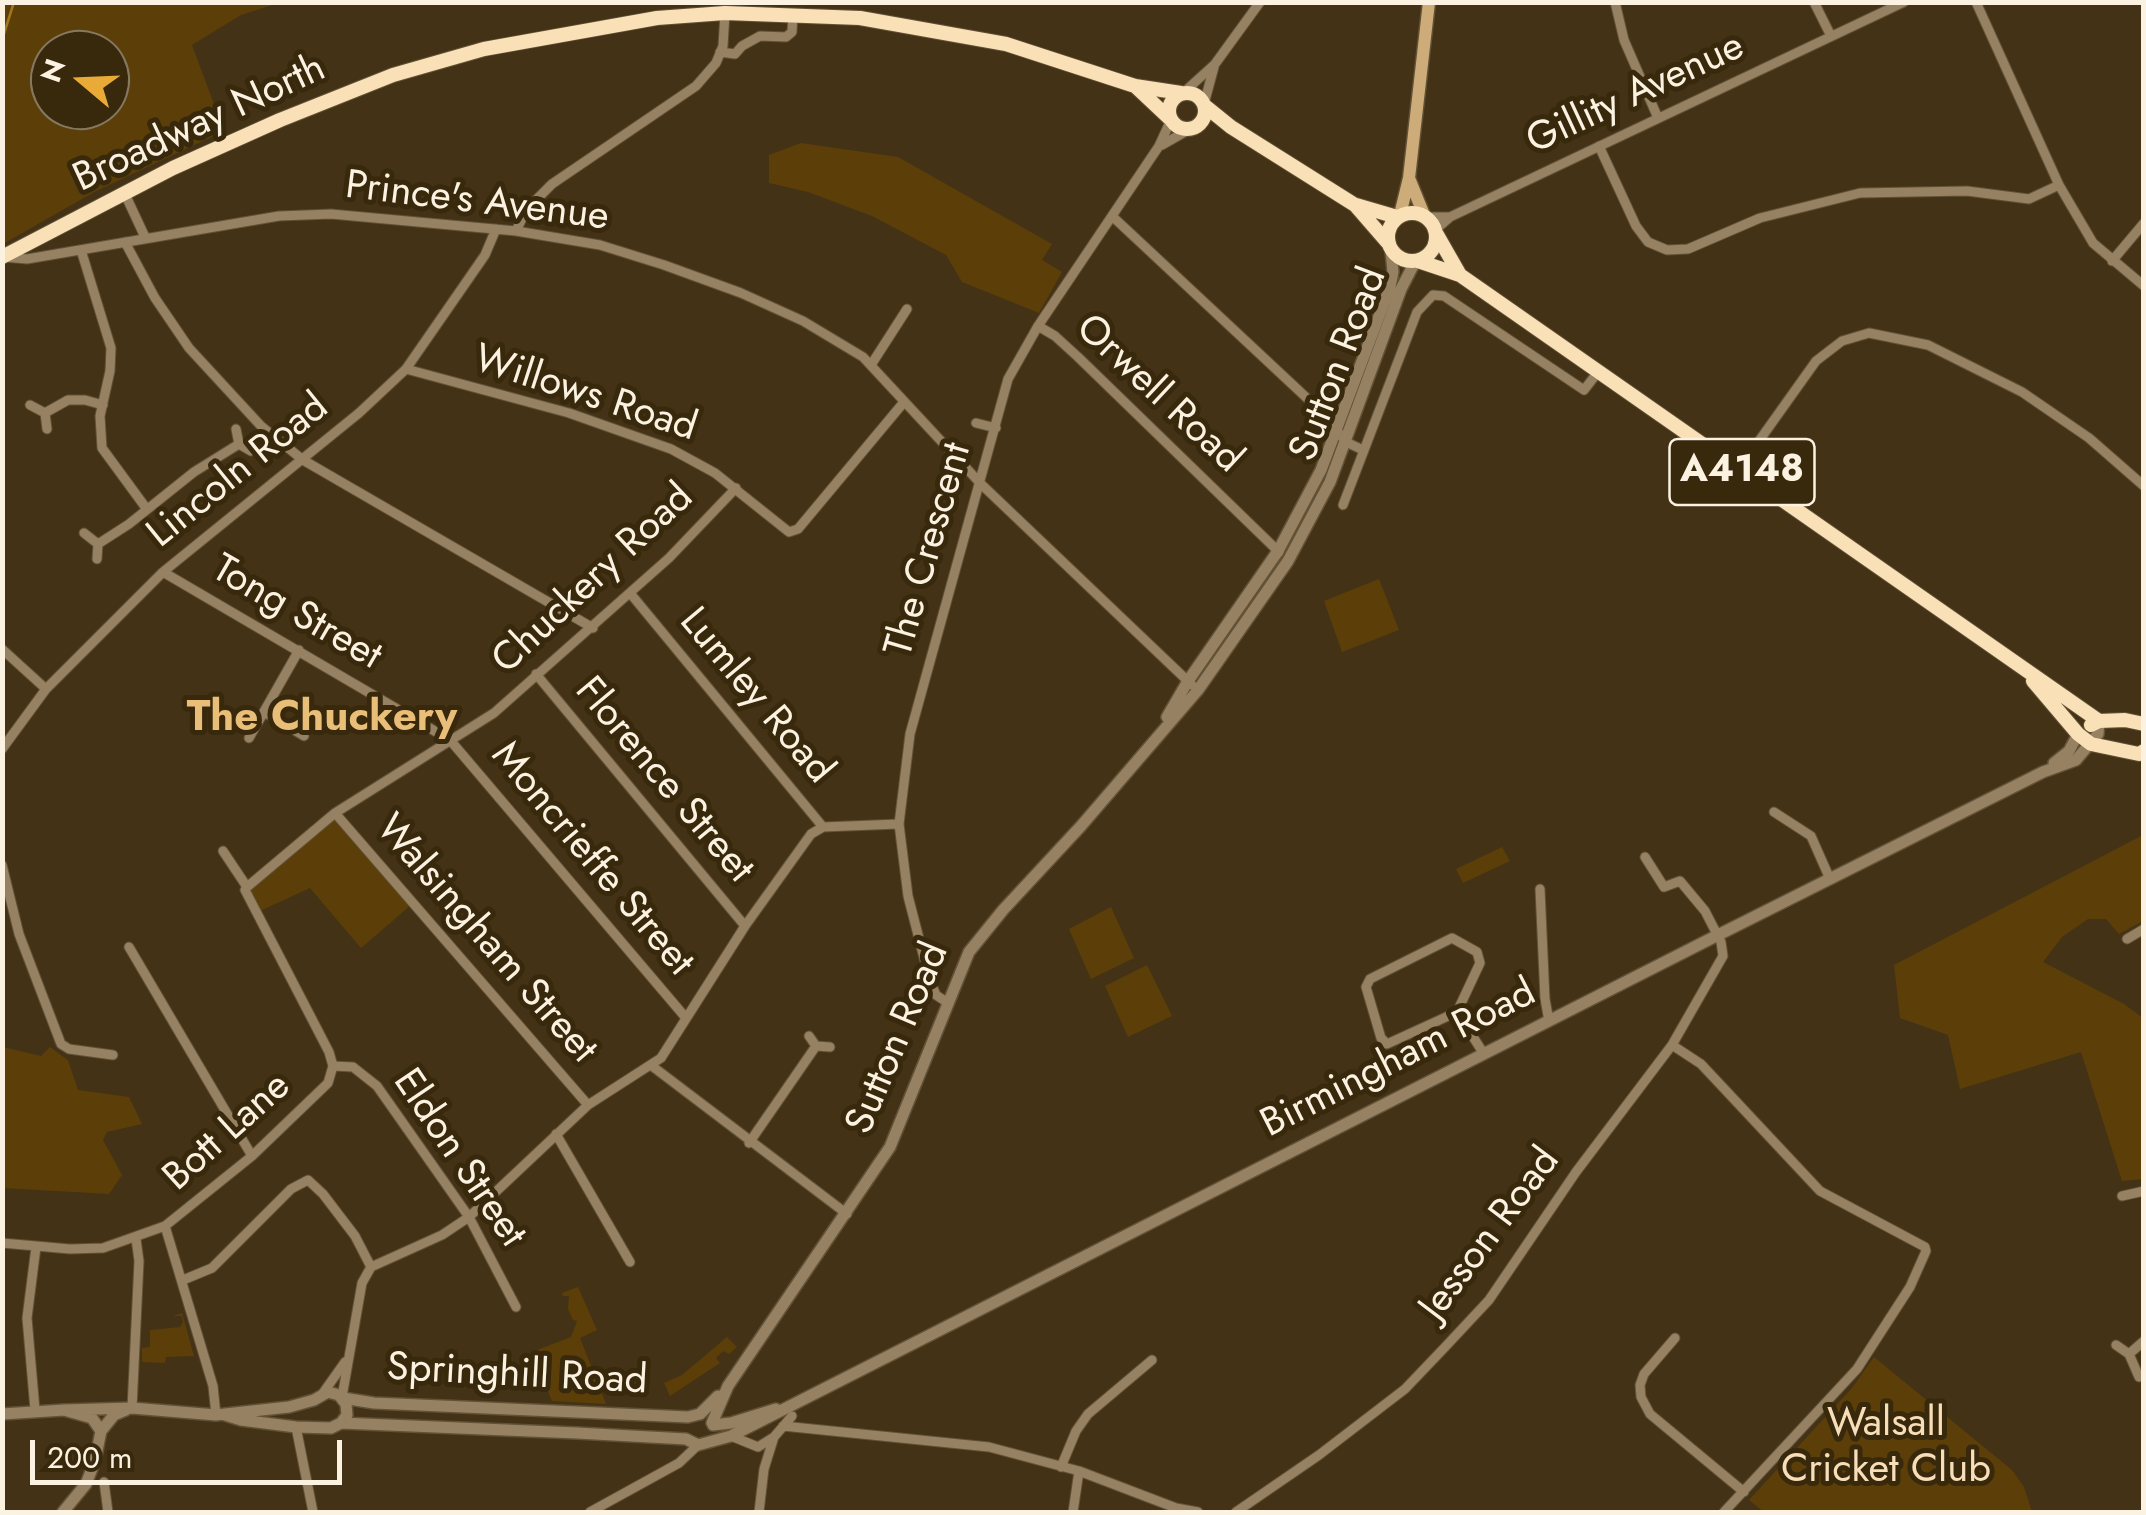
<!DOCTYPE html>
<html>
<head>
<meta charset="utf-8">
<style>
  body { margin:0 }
  #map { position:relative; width:2146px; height:1515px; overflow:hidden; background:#433216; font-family:Jost,sans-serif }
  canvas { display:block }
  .frame { position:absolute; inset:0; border:5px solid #fcf2e1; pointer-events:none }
  .north { position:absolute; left:30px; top:30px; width:100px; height:100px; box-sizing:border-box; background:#38280c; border:2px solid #867961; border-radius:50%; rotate:289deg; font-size:28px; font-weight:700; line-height:40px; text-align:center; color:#fcf2e1 }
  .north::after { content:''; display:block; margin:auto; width:35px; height:45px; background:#e9aa38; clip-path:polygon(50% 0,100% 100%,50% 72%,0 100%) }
  .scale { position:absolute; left:30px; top:1440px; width:312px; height:45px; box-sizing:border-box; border:5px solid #fcf2e1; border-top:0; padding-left:12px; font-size:30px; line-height:35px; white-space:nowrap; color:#fcf2e1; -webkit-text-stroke:8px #38280c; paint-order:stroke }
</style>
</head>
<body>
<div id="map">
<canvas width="2146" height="1515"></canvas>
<div class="frame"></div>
<div class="north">N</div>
<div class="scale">200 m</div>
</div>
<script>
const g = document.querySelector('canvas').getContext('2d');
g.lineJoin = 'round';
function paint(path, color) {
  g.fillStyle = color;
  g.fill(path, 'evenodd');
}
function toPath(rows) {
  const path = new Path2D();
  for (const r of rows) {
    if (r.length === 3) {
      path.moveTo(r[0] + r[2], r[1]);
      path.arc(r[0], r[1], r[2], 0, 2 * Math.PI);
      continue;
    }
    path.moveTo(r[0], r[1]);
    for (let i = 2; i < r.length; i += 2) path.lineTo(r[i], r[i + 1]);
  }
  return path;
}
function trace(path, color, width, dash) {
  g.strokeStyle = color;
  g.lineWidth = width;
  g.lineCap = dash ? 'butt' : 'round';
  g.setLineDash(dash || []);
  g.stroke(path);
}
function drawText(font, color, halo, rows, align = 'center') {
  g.font = font + ' Jost,sans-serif';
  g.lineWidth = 10;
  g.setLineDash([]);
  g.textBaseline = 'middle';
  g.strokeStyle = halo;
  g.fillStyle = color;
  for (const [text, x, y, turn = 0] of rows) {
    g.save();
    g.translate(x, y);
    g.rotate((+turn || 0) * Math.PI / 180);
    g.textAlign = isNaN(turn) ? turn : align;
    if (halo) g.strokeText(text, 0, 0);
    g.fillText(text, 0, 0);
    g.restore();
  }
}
paint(toPath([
  [3,2,279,2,279,3,241,15,192,45,224,131,96,191,3,244],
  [50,50,110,50,110,110,50,110],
  [801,143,898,157,1052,244,1042,260,1062,272,1039,313,962,282,946,255,872,216,808,192,769,183,769,155],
  [1379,579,1399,630,1342,652,1324,601],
  [334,817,411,905,361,948,310,888,260,911,249,889],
  [2143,835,2143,921,2119,934,2106,919,2088,919,2062,937,2043,962,2124,1004,2143,1018,2143,1179,2122,1181,2081,1052,1960,1089,1948,1035,1900,1018,1894,965],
  [1502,847,1510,861,1463,883,1456,869],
  [1111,907,1134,958,1091,979,1069,929],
  [1147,965,1172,1016,1128,1037,1105,986],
  [50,1047,68,1060,78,1090,129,1097,142,1124,107,1132,103,1140,122,1175,109,1194,3,1188,3,1047,41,1056],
  [578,1287,597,1330,580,1338,606,1404,552,1401,532,1352,571,1337,577,1321,573,1320,568,1309,569,1296,563,1296,562,1293],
  [182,1313,194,1356,166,1357,165,1363,142,1362,142,1348,150,1347,150,1330,180,1327,183,1322,182,1316,173,1316],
  [727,1337,737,1347,729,1354,723,1351,716,1358,720,1363,670,1396,664,1383,682,1375],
  [1874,1357,2012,1470,2024,1487,2032,1512,1764,1512,1749,1500,1852,1388]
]), '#5c3f08');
trace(toPath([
  [2,40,14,2]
]), '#a3751d', 2.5);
const minor = toPath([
  [1615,2,1624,40,1658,118],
  [1814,2,1831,36],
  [1976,2,2059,185,2093,243,2144,286],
  [720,52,735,54,742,46,760,36,786,37,792,32,793,14],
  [1183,93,1215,64,1260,2],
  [1204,104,1214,67],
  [1162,145,1190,129],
  [1599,146,1636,226,1648,242,1667,250,1688,249,1760,218,1860,193,1967,191,2029,199,2059,185],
  [124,192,145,237],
  [1112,216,1325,415,1346,442,1363,450],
  [1427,217,1450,217],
  [1435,230,1450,217,1904,2],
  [516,231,526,210,552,184,696,86,716,63,723,46,725,13],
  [125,242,155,298,189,348,261,426,303,460,593,628],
  [81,250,111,348,110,371,100,416,102,448,146,508],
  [3,257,27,259,279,216,331,214,516,231,600,245,664,265,741,293,803,321,863,357,981,484,1192,685],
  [2112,261,2144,223],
  [1038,326,1055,336,1078,357,1279,552],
  [871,365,907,309],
  [406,369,569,413,671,449,715,473,789,532,798,529,904,402],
  [30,405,45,413,47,429],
  [45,413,68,400,85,400,103,405],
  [976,423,996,428],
  [236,429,239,444,251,451],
  [1739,469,1816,361,1842,341,1869,333,1928,345,2022,392,2089,438,2144,486],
  [1343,505,1417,312,1433,295,1444,296,1584,390,1598,372],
  [84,533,98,544,97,559],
  [98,544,129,524,194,472,239,444],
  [163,572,450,740,686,1018],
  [630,593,823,827],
  [2,649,46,689],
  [536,674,745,926],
  [264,712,304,736],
  [249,738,299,650],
  [2,749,46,689,163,572,359,413,406,369,485,255,496,229],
  [1774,812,1811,836,1830,879],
  [335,813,588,1105],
  [223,851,247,887,245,890,329,1052,333,1066],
  [2,865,19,934,61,1044,69,1049,113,1055],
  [247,887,335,813,494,713,669,558,736,488],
  [1540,889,1545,999,1549,1021],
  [2127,939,2144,929],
  [129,947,252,1156],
  [948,1003,936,995,930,981,908,896,899,824,910,734,1008,379,1038,326,1159,146,1171,120],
  [1457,1012,1480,963,1477,952,1452,938,1370,979,1366,987,1381,1038,1387,1044,1457,1012,1484,1054],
  [809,1036,816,1046,830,1047],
  [1672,1045,1701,1064,1820,1191,1925,1247,1926,1251,1910,1287,1857,1369,1724,1512],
  [333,1066,353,1067,377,1086,469,1217,516,1307],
  [652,1066,847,1214],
  [556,1134,630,1262],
  [749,1143,816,1046],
  [2122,1196,2144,1191],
  [165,1226,213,1386,216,1415],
  [2,1243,70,1249,103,1248,165,1226,252,1156,328,1083,333,1066],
  [371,1267,442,1235,469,1217,588,1105,661,1058,745,926,811,834,823,827,899,824],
  [183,1280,212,1268,291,1189,308,1180,323,1194,355,1236,371,1267],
  [1675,1338,1644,1374,1640,1385,1641,1397,1650,1414,1744,1492],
  [2116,1345,2129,1354,2139,1377],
  [2129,1354,2144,1341],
  [323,1393,345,1362],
  [342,1397,362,1283,371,1267],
  [132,1408,139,1261,136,1239],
  [35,1410,27,1318,36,1247],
  [783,1426,989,1447,1079,1471,1176,1508,1198,1512],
  [296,1427,313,1512],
  [731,1436,758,1447,774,1437,792,1416],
  [1061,1467,1076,1431,1088,1414,1152,1360],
  [104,1482,108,1512],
  [590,1512,679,1463,698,1445],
  [759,1512,764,1469,774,1437],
  [1073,1512,1079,1471],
  [1236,1512,1319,1455,1405,1389,1446,1346,1489,1300,1576,1172,1672,1045,1723,956,1721,942,1705,911,1680,881,1664,887,1645,857]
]);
const tertiary = toPath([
  [1167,717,1188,681,1278,551,1321,470,1390,287,1393,272,1391,251],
  [2054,763,2069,751,2078,734],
  [343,1398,374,1403,688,1417,700,1414,718,1396],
  [64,1410,132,1408,216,1415,289,1407,314,1400,328,1392,339,1395,346,1404,347,1415,341,1423],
  [2,1414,64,1410,92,1418,101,1431],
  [225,1415,241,1420,296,1427,331,1428,341,1423,577,1433,686,1439,698,1445,731,1436,1718,935,2043,772,2076,760,2098,734,2099,721],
  [712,1423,728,1386,890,1147,969,952,1003,910,1081,826,1198,690,1288,561,1330,482,1401,289,1415,262],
  [713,1425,731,1423,776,1409],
  [63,1512,86,1484,95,1461,101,1431,114,1415,126,1410]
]);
const secondary = toPath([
  [1409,178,1424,215],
  [1400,215,1409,178,1429,2]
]);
const trunk = toPath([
  [1135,86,1169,118],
  [1187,111,18],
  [1205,106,1231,127,1355,205,1388,243],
  [1356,205,1397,217],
  [1412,237,24],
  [1436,233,1460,275],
  [2,257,173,168,280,120,393,75,484,49,657,18,725,13,860,18,1006,44,1135,86,1181,93],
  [1418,261,1460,275,2099,721],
  [2033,681,2078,734,2091,744,2139,754,2144,751],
  [2091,725,2099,721,2125,720,2144,724]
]);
trace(minor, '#615136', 11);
trace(tertiary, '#615136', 14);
trace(secondary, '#615136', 15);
trace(trunk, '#615136', 16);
trace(minor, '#968162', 9);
trace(tertiary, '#968162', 11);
trace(secondary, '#cdac79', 12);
trace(trunk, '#fae0b6', 14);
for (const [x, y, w] of [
  [1742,472,145]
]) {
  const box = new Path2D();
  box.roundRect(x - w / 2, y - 33, w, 66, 8);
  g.fillStyle = '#38280c';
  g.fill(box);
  trace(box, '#fcf2e1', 2.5);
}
drawText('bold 38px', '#fcf2e1', null, [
  ["A4148",1742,472]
]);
drawText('40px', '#fcf2e1', '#38280c', [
  ["Gillity Avenue",1636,95,-25],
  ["Broadway North",200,125,-25],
  ["Prince's Avenue",477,203,7],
  ["Sutton Road",1340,365,-69],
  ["Willows Road",585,395,18],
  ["Orwell Road",1158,395,43],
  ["Lincoln Road",239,472,-39],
  ["The Crescent",930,550,-74],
  ["Chuckery Road",594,580,-43],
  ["Tong Street",296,614,30],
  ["Lumley Road",755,697,50],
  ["Florence Street",663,781,50],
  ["Moncrieffe Street",591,860,50],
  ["Walsingham Street",485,940,49],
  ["Sutton Road",899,1039,-67],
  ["Birmingham Road",1399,1060,-27],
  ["Bott Lane",228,1133,-42],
  ["Eldon Street",458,1159,56],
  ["Jesson Road",1491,1235,-53],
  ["Springhill Road",517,1376,3]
]);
drawText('40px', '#f8deb8', '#38280c', [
  ["Walsall",1886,1425],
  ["Cricket Club",1886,1471]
]);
drawText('bold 42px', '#e9be79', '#38280c', [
  ["The Chuckery",322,720]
]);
</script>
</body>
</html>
